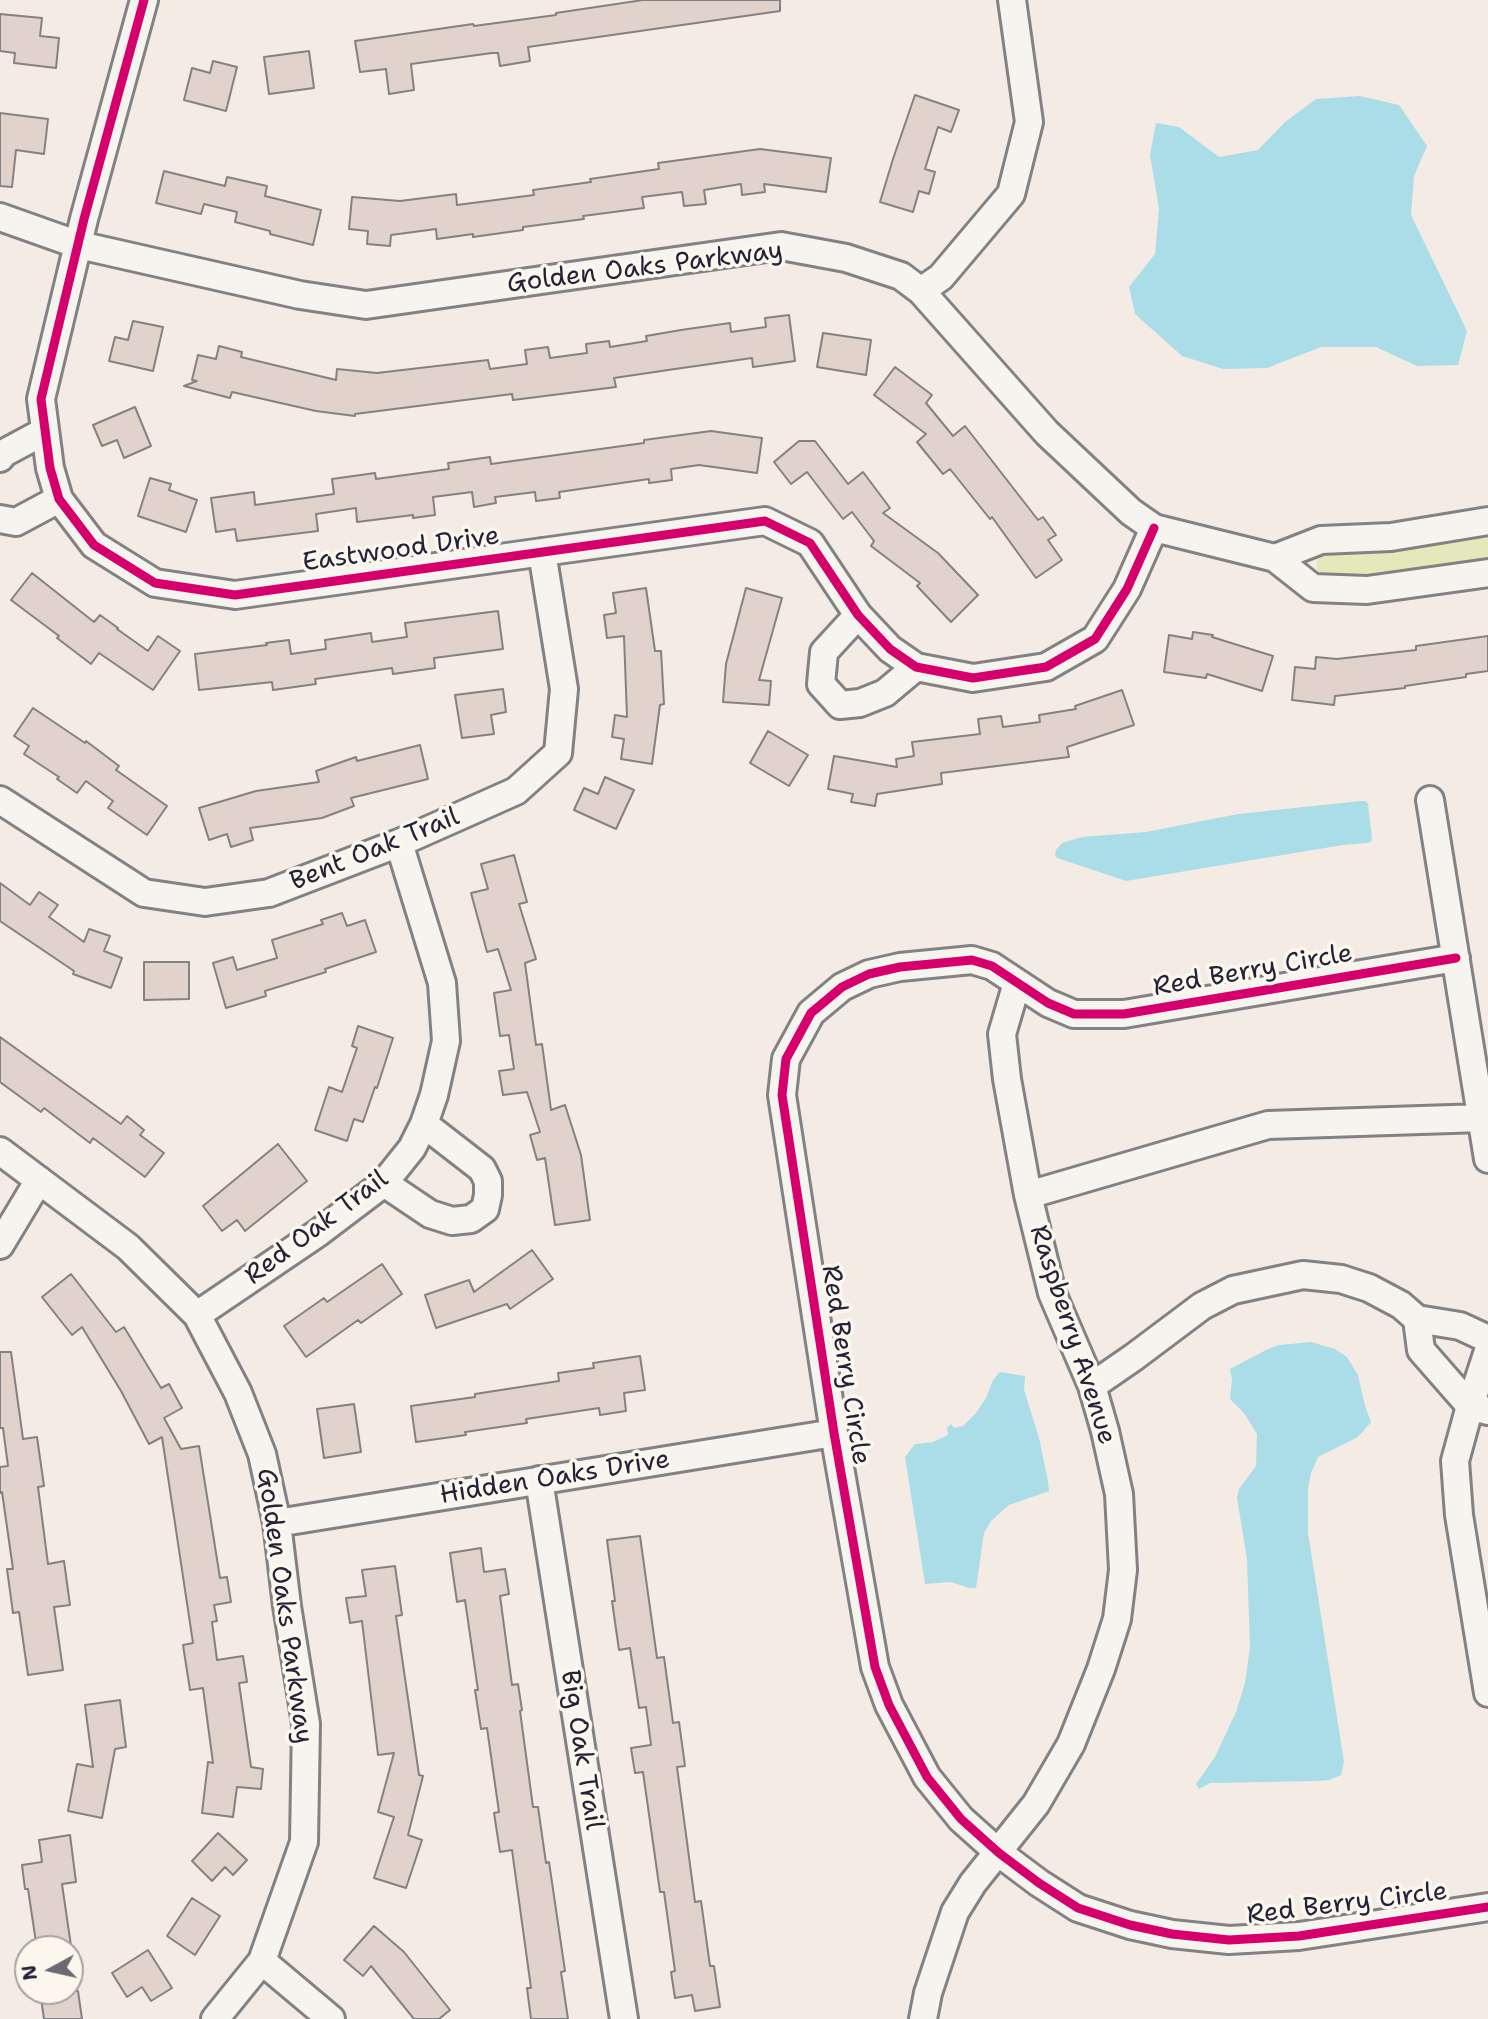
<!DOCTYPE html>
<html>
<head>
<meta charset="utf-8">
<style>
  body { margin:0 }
  #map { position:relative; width:1488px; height:2019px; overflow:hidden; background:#f3ebe4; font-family:"Shantell Sans",sans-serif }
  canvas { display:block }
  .north { position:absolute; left:14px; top:1935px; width:70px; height:70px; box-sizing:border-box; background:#fbf7ec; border:2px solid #a4a2a5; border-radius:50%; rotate:262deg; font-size:19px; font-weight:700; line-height:28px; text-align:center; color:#22223b }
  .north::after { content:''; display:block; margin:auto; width:24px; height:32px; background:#6b6876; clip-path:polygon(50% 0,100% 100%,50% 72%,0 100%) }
</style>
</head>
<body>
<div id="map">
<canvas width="1488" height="2019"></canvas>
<div class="north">N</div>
</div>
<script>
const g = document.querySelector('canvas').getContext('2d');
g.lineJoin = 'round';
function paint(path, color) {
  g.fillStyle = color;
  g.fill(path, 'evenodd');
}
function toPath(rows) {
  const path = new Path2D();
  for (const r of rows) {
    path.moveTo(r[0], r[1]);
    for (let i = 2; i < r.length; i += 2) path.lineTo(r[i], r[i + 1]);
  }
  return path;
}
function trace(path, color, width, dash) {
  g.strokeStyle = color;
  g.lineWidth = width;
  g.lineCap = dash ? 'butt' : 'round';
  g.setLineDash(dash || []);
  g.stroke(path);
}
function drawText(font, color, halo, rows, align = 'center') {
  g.font = font + ' "Shantell Sans",sans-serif';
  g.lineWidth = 7;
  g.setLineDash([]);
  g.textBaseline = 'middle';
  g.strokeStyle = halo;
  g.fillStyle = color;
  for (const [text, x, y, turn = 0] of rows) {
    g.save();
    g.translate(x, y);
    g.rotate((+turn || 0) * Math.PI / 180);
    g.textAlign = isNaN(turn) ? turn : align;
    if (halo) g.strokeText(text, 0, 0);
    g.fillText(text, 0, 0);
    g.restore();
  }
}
paint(toPath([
  [1488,533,1488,560,1378,576,1348,579,1327,579,1320,574,1317,569,1317,561,1321,556,1328,553,1363,552]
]), '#e4e8ba');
paint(toPath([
  [1360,96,1399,105,1427,146,1414,176,1411,215,1467,331,1458,365,1417,366,1376,347,1321,347,1267,368,1223,369,1182,356,1135,314,1129,287,1155,254,1159,209,1150,155,1156,123,1179,127,1219,157,1258,150,1285,122,1316,99],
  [1360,801,1366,801,1368,804,1372,838,1371,842,1366,843,1343,845,1126,881,1057,858,1055,855,1056,850,1062,843,1082,837,1146,832,1238,814],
  [1311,1342,1335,1349,1347,1357,1358,1375,1365,1406,1371,1422,1358,1437,1318,1457,1311,1473,1308,1488,1308,1533,1344,1762,1341,1775,1329,1780,1317,1781,1210,1783,1199,1789,1196,1784,1215,1757,1236,1712,1245,1683,1250,1647,1247,1559,1237,1498,1239,1489,1256,1466,1257,1434,1244,1413,1230,1399,1232,1379,1230,1369,1268,1349,1279,1345],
  [1000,1372,1025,1376,1024,1390,1039,1438,1048,1481,1049,1491,1009,1505,991,1521,984,1533,976,1588,969,1588,951,1582,925,1584,905,1457,915,1444,933,1442,948,1435,947,1428,951,1424,954,1428,963,1426,976,1413,986,1398,993,1380]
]), '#aadde8');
const building = toPath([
  [643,0,780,0,780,11,528,47,530,61,500,66,498,53,492,53,411,64,414,90,389,94,386,69,360,72,355,41,473,24,474,26,556,15,556,13,643,0],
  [0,14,42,18,40,36,59,38,56,68,14,63,15,53,0,51,0,14],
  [309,51,314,88,269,94,264,57,309,51],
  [213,61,237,67,226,111,184,100,192,68,210,73,213,61],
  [915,95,959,110,951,132,938,127,925,169,935,172,929,194,919,191,913,212,880,202,893,159,915,95],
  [0,113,48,119,44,154,16,150,12,187,0,186,0,113],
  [760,149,831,158,826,192,764,184,765,192,742,195,741,184,704,190,706,204,684,206,682,192,642,197,644,208,583,216,584,219,523,227,523,230,473,237,473,234,437,239,436,229,391,235,390,246,367,244,368,231,349,229,352,197,400,201,456,194,457,205,534,195,533,190,591,182,590,179,659,169,658,163,760,149],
  [164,171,225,186,227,177,267,186,265,196,321,210,313,245,270,234,270,231,235,222,237,212,204,204,201,214,156,203,164,171],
  [789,315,795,361,753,367,752,358,675,369,614,378,616,387,513,400,512,394,355,414,355,416,316,411,232,392,230,398,184,386,197,381,192,380,198,355,216,359,219,346,242,352,241,357,336,380,337,369,377,373,488,360,490,369,527,364,525,350,548,347,550,358,587,353,586,344,609,341,610,347,647,341,646,336,681,330,730,323,731,332,766,327,765,318,789,315],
  [133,321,163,327,153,371,109,361,115,337,128,340,133,321],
  [823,333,871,340,866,375,817,367,823,333],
  [895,367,932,395,926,403,953,436,965,426,1038,520,1043,517,1056,535,1048,540,1062,560,1036,578,992,517,990,519,950,469,943,474,917,442,926,434,874,395,895,367],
  [135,407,151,446,124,458,117,440,102,446,93,425,135,407],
  [711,431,762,438,757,473,699,465,671,469,672,480,649,483,649,479,559,492,560,498,536,501,535,492,495,497,496,503,474,507,472,492,433,497,435,515,413,518,413,515,357,522,356,508,316,514,318,531,237,541,235,529,216,532,211,498,254,492,255,505,334,494,332,479,375,473,376,479,449,469,448,463,490,457,491,464,644,443,644,440,711,431],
  [799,441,815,441,848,484,863,472,890,508,883,513,938,553,978,595,951,622,917,586,920,583,871,546,874,541,852,512,843,519,807,472,791,484,774,462,799,441],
  [150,478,171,484,169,490,197,500,186,532,138,516,150,478],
  [32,573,94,622,100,615,118,628,117,629,148,651,158,636,180,651,153,690,99,653,91,664,57,638,59,636,11,600,32,573],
  [646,588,655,651,661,651,664,704,660,705,652,764,621,759,624,739,612,737,615,715,627,717,624,636,607,638,604,615,616,613,613,593,646,588],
  [746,588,782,598,759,680,771,681,769,705,723,702,726,664,746,588],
  [498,611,503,649,434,658,435,668,393,674,392,668,315,679,316,684,273,690,272,682,199,690,195,654,267,645,266,643,289,640,291,654,326,649,325,640,371,633,372,642,407,637,405,623,498,611],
  [1193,632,1213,635,1212,637,1273,656,1262,691,1207,674,1206,678,1164,672,1169,635,1192,639,1193,632],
  [1488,636,1488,671,1466,674,1466,677,1405,686,1405,688,1335,696,1334,705,1292,700,1295,667,1315,669,1316,657,1337,659,1416,650,1416,646,1488,636],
  [503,689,506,712,491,715,494,734,462,738,455,695,503,689],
  [1122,690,1134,725,1067,747,1069,757,941,773,942,784,877,794,875,806,851,802,853,794,828,789,834,756,897,767,896,759,914,756,912,742,980,734,978,719,1001,716,1003,727,1040,722,1039,715,1076,709,1075,706,1122,690],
  [33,708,85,743,86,741,119,766,116,770,167,806,147,835,108,808,113,801,86,781,77,793,57,779,59,777,24,754,29,746,14,736,33,708],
  [768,731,808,755,789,786,750,763,768,731],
  [420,745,428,779,351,798,354,806,322,818,250,828,253,840,231,847,227,834,209,840,199,808,256,791,319,782,316,771,356,757,357,761,420,745],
  [605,777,634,790,616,829,574,810,584,788,598,794,605,777],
  [514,855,527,902,519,904,536,959,525,963,536,1045,542,1044,551,1110,565,1105,581,1155,590,1220,555,1225,545,1158,537,1160,530,1135,540,1132,527,1092,503,1095,499,1071,514,1069,509,1035,500,1036,494,993,511,990,498,949,487,952,471,893,488,889,481,864,514,855],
  [0,883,30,905,39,892,58,905,49,917,84,942,89,929,110,936,104,951,122,958,111,988,73,974,74,971,0,921,0,883],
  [342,913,347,926,365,920,376,952,325,969,326,972,265,991,266,996,226,1008,213,963,233,957,237,970,277,958,272,940,323,924,321,920,342,913],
  [144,962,189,962,189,999,144,1000,144,962],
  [358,1026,393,1038,377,1088,375,1087,363,1122,354,1119,347,1141,315,1130,329,1087,342,1092,357,1048,352,1046,358,1026],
  [0,1037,121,1124,127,1116,144,1130,140,1135,164,1153,145,1177,93,1138,90,1143,44,1108,41,1112,0,1082,0,1037],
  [278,1144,307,1181,245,1231,237,1220,222,1231,203,1206,278,1144],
  [532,1250,553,1279,510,1309,507,1304,436,1328,425,1295,469,1280,474,1292,532,1250],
  [382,1264,402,1294,361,1323,358,1320,306,1357,284,1326,324,1298,327,1302,382,1264],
  [71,1274,116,1332,124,1327,161,1388,169,1384,182,1408,164,1418,181,1449,199,1446,220,1578,227,1577,231,1602,214,1605,217,1621,212,1622,217,1660,243,1656,247,1682,239,1683,251,1767,263,1769,261,1789,237,1787,233,1817,202,1813,208,1762,213,1763,203,1688,190,1690,183,1645,193,1643,162,1437,149,1444,121,1391,82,1327,72,1335,42,1297,71,1274],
  [0,1352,11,1352,23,1439,37,1437,44,1486,38,1487,48,1564,64,1561,70,1605,54,1607,63,1670,28,1675,19,1612,13,1613,7,1569,13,1569,2,1492,0,1493,0,1467,8,1466,3,1428,0,1428,0,1352],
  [640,1356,645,1390,624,1393,626,1411,600,1415,599,1408,526,1419,527,1423,465,1432,466,1435,416,1442,411,1406,475,1397,475,1394,559,1381,558,1373,594,1368,593,1363,640,1356],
  [354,1404,361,1452,324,1458,317,1409,354,1404],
  [640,1536,657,1658,664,1657,673,1723,679,1722,685,1766,677,1767,695,1902,701,1901,710,1966,714,1966,720,2007,695,2011,692,1995,675,1998,671,1972,675,1971,664,1892,660,1892,643,1772,635,1773,631,1748,651,1745,646,1707,639,1708,630,1648,619,1650,612,1601,615,1601,607,1540,640,1536],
  [481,1548,484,1572,505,1569,509,1594,500,1596,512,1685,518,1684,522,1710,520,1711,533,1807,538,1807,546,1863,549,1862,565,1971,561,1972,568,2019,531,2019,527,1988,531,1988,512,1850,500,1852,494,1813,499,1812,487,1728,481,1729,475,1690,478,1690,465,1600,457,1602,450,1553,481,1548],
  [395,1566,402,1615,396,1616,419,1775,423,1776,408,1835,422,1840,406,1888,374,1878,394,1817,378,1812,394,1753,378,1755,362,1621,350,1623,346,1598,366,1596,362,1570,395,1566],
  [120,1700,126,1747,115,1749,102,1818,68,1811,77,1764,93,1767,85,1705,120,1700],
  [218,1833,247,1860,233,1875,225,1867,212,1881,192,1861,218,1833],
  [70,1835,76,1882,62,1884,71,1946,37,1949,28,1889,25,1889,22,1865,42,1862,39,1840,70,1835],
  [192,1898,220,1916,195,1955,167,1936,192,1898],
  [374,1926,404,1952,450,2010,439,2019,414,2019,371,1966,363,1976,344,1960,374,1926],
  [148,1950,172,1988,151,2001,142,1987,127,1997,112,1973,148,1950],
  [40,1991,78,1991,82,2019,44,2019,40,1991]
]);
paint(building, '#e1d3cc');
trace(building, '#848183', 2);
const minor = toPath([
  [144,0,84,219,41,399,50,468,59,499,94,545,155,583,235,595,765,521,810,543,858,615,890,649,916,667,973,678,1046,667,1095,639,1127,589,1154,528],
  [0,217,79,245,300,295,366,305,781,246,846,258,901,276,921,291,1047,433,1131,512,1154,528,1275,558,1313,588,1367,590,1488,573],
  [921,291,941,277,1011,194,1029,122,1012,0],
  [0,458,4,453,45,431],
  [0,519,16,522,59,499],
  [1275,558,1321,540,1391,537,1488,521],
  [858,615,824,652,821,684,840,705,860,703,885,693,916,667],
  [0,800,144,893,205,902,269,893,399,843,516,791,558,753,564,689,542,552],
  [1430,800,1488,1159],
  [1456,958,1124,1014,1074,1014,1048,1003,992,966,972,960,900,967,869,974,842,987,811,1013,786,1059,782,1095,834,1433,875,1667,889,1705,927,1777,961,1819,999,1853,1039,1883,1078,1908,1130,1925,1172,1934,1229,1940,1299,1936,1488,1907],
  [0,1151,128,1247,197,1315,238,1393,262,1454,277,1523,287,1606,306,1724,304,1842,262,1961,215,2019],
  [384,1183,430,1214,452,1221,471,1219,485,1209,488,1195,488,1181,482,1169,424,1124],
  [1028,1195,1268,1125,1482,1118],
  [0,1245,39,1180],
  [197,1315,318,1233,384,1183,412,1148,424,1124,434,1095,446,1041,442,983,399,843],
  [1417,1319,1421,1350,1470,1406,1488,1411],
  [1488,1351,1470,1406,1455,1461,1459,1515,1488,1693],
  [1092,1386,1134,1357,1202,1306,1233,1290,1303,1275,1341,1279,1369,1288,1401,1305,1417,1319,1460,1326,1488,1339],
  [539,1480,624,2019],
  [277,1523,834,1433],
  [262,1961,331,2019],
  [923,2019,928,1993,955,1912,973,1883,1036,1804,1071,1744,1101,1669,1117,1619,1123,1570,1119,1494,1105,1431,1092,1386,1052,1293,1028,1195,1007,1079,1002,1034,1017,983]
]);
trace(minor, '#848183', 32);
trace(minor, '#f6f4ef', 26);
trace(toPath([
  [144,0,84,219,41,399,50,468,59,499,94,545,155,583,235,595,765,521,810,543,858,615,890,649,916,667,973,678,1046,667,1095,639,1127,589,1154,528],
  [1456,958,1124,1014,1074,1014,1048,1003,992,966,972,960,900,967,869,974,842,987,811,1013,786,1059,782,1095,834,1433,875,1667,889,1705,927,1777,961,1819,999,1853,1039,1883,1078,1908,1130,1925,1172,1934,1229,1940,1299,1936,1488,1907]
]), '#d6006c', 9);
drawText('26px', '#22223b', '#fbf7ec', [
  ["Golden Oaks Parkway",645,268,-7],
  ["Eastwood Drive",401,550,-8],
  ["Bent Oak Trail",375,850,-22],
  ["Red Berry Circle",1253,971,-10],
  ["Red Oak Trail",317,1228,-37],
  ["Raspberry Avenue",1072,1335,72],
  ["Red Berry Circle",845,1365,81],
  ["Hidden Oaks Drive",555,1478,-9],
  ["Golden Oaks Parkway",284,1606,82],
  ["Big Oak Trail",581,1750,81],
  ["Red Berry Circle",1347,1904,-7]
]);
</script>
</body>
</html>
